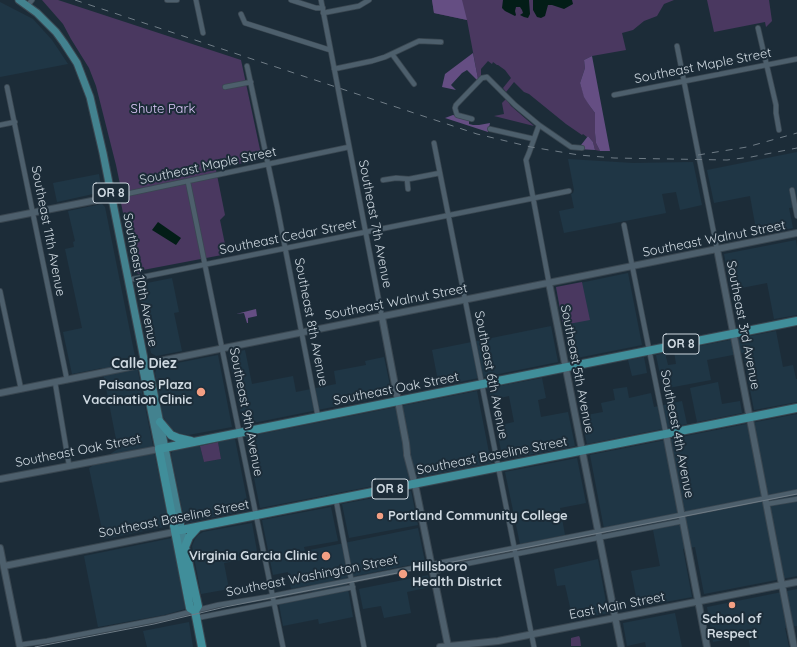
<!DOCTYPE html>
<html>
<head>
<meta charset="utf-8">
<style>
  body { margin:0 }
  canvas { display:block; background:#1c2c38 }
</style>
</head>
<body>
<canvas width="797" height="647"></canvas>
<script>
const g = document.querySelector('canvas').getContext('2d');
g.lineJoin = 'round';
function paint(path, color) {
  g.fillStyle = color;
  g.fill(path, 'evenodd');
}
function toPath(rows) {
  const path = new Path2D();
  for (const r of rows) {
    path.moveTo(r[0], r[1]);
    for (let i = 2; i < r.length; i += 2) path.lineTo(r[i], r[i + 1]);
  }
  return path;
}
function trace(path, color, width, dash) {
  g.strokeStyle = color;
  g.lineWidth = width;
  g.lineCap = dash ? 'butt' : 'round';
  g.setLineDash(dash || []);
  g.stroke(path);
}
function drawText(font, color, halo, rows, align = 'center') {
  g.font = font + ' Quicksand,sans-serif';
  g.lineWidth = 4;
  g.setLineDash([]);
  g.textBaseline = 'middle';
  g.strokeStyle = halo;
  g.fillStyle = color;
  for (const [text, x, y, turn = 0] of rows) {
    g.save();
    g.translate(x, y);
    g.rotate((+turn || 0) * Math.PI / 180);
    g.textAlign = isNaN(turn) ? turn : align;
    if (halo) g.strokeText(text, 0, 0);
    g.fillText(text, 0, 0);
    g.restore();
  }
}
paint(toPath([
  [0,2,33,19,52,40,68,64,0,77],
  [797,152,797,207,789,208,793,228,757,235,750,196,714,203,707,170],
  [568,159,633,163,693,162,702,205,680,210,676,192,662,194,666,213,564,233,559,211,574,208,571,194,573,193,574,190],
  [99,174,102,192,57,202,53,183],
  [102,204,105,207,169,526,104,539,89,468,118,449,102,368,72,374,63,332,82,328,65,249,74,247,73,242,75,241,68,211],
  [796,240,797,248,797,315,774,319,767,283,731,290,724,254],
  [628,273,642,345,572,359,570,358,556,288],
  [172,278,179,312,174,313,182,351,156,356,151,353,137,286,142,285,142,284],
  [551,326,558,362,439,386,432,350],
  [776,331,783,367,793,365,796,379,797,379,797,402,754,410,743,353,707,360,711,380,663,389,656,355,665,353,668,365,676,364,674,351],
  [245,350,252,384,293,376,296,392,336,384,334,371,366,365,365,361,384,357,392,395,243,425,229,353],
  [218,355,232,427,188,435,177,433,169,426,163,416,155,373,157,367],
  [644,357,647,373,632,376,628,360],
  [542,378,546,398,538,400,541,417,568,412,575,446,503,460,496,426,514,422,509,396,491,400,489,388],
  [718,382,722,404,740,401,742,413,697,422,690,388],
  [627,387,629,398,651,393,654,407,682,401,687,424,587,444,581,416,603,412,601,403,615,400,613,389],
  [477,391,491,463,260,508,246,437],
  [797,414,797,576,704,594,695,547,683,549,692,597,638,607,631,571,660,566,653,530,606,539,590,455],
  [235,439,249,510,185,523,171,454,173,451,200,446,204,462,221,459,218,442],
  [577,458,586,503,560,508,565,535,520,544,505,472],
  [411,491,418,525,349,538,342,504],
  [331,507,338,541,304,547,305,551,418,528,425,562,346,578,353,617,319,624,318,619,283,626,279,604,313,597,311,585,291,589,288,572,273,575,262,520],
  [252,523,258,557,224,563,229,589,201,594,192,546,195,539,198,535,203,532],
  [172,538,185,609,164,615,98,627,84,556],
  [598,559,608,613,573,620,565,585,557,586,554,569],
  [428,575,430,587,407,592,411,613,384,618,381,606,363,609,359,589],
  [797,589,797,626,785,628,789,647,750,647,748,635,713,642,707,607],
  [675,613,682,647,646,647,645,642,627,646,623,623],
  [189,622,193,647,147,647,143,631]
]), '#1f3645');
paint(toPath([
  [42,0,58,0,241,60,262,159,161,180,216,170,225,215,220,220,227,254,143,270,139,274,135,272,121,203,121,189,116,165,96,86,89,68,71,39,63,24],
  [432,0,674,0,664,4,657,16,644,21,633,30,622,33,626,50,592,56,584,60,585,68,580,83,584,95,589,105,595,113,595,133,596,143,600,151,595,150,593,142,588,136,587,137,583,134,582,135,566,124,529,94,524,92,514,82,506,92,503,88,511,78,505,70,498,65,497,65,493,62,492,64,488,61,481,69,481,76,478,79,467,20,434,13],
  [707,0,769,0,772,21,766,27,765,22,714,32],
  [506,99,511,106,534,126,494,116,504,114,502,103],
  [582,282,590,320,563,325,556,287],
  [218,442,221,459,204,462,200,446],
  [579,636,580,638,581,646,571,646,571,638]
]), '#4a3860');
paint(toPath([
  [432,0,462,0,467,20,434,13],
  [473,53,478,79,477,80,467,70,462,73,451,85,456,90,442,87,445,74],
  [592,56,610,151,600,151,596,143,595,133,595,113,589,105,584,97,580,83,585,68,584,60],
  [453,115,469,120,469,124,473,125,479,125,490,123,488,132,445,118],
  [588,136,593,142,595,150,578,149],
  [256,309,257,316,248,318,248,323,247,323,244,313,236,314]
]), '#654e83');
paint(toPath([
  [503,0,529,0,530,14,528,18,524,17,520,15,523,13,522,10,520,7,516,7,515,11,516,15,515,16,505,11,502,8],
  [533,0,572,0,573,4,564,9,552,5,548,5,545,16,541,18,537,17,533,10],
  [158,222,181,238,176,245,152,230]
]), '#031d17');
const minor = toPath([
  [167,0,177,0],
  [196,0,203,33],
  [291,0,316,8,323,8],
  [321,0,382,317],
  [27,6,32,0],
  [323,13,359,6,369,0],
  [241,14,245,23,330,50],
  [758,28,776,105,776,113,779,130],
  [677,46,717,249],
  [392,54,414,84],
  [247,66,277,206,318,417],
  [334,69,372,61,385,57,419,41,441,42],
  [7,87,67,380],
  [225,87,251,82],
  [614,95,797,59],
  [472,119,457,115,455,108,456,105,482,78,487,77,515,105,539,125,571,147,582,148],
  [0,125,15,122],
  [539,125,529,153,526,160,549,283],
  [490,129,534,139],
  [434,143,534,647],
  [407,179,408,189],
  [383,180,396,178,409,179,440,173],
  [188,182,283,647],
  [792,190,797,216],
  [112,197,349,147],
  [624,225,666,434],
  [128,280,569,191],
  [0,291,21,389],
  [55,382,69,465],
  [336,500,364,647],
  [767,504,797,499],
  [433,572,455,566,683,521],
  [197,618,353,587],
  [19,645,47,641,166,618,218,605,267,597,797,492]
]);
const tertiary = toPath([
  [0,219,112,197],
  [717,249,794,647],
  [549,283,621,647],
  [382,317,406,443,407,453],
  [0,393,797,233],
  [666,434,707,647],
  [407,455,416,489,448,646],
  [0,479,159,449],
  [0,548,20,647],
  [4,566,174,532],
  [440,647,498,641,797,582]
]);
const primary = toPath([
  [19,0,37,13,56,32,64,43,77,63,90,97,103,153,145,364,149,369,185,547],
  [145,364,143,370,159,449]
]);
const trunk = toPath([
  [160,422,171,435,178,438,191,441],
  [198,527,189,537,185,547,198,606,195,611,202,647],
  [181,530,797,408],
  [195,611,190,608,159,449,797,321]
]);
trace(minor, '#3a4751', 6);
trace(tertiary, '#3a4751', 8);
trace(primary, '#3a4751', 9);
trace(trunk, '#3a4751', 10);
trace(minor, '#4d5f6c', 4.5);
trace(tertiary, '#4d5f6c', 6);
trace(primary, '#43828f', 7);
trace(trunk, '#408e9a', 8);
trace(toPath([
  [35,647,154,624,225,607,797,494]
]), '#6f7c86', 1);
trace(toPath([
  [75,0,477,134,531,147,579,155,614,158,727,160,751,157,797,148],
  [698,155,747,147,797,133]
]), '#6f7c86', 1, [7, 7]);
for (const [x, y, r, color] of [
  [201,392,5,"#f39f83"],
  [380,516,4,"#f39f83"],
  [326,556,5,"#f39f83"],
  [403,574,5,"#f39f83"],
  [732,605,4,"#f39f83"]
]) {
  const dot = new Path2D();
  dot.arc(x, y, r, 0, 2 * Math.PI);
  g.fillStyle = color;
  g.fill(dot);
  trace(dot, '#1c2c38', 1.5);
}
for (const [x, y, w] of [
  [111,193,36],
  [681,344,36],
  [390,489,36]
]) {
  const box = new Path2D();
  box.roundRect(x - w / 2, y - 10, w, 20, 3);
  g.fillStyle = '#1c2c38';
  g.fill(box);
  trace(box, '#cfd9e1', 1);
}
drawText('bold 12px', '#cfd9e1', null, [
  ["OR 8",111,193],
  ["OR 8",681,344],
  ["OR 8",390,489]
]);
drawText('13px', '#cfd9e1', '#1c2c38', [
  ["Southeast Maple Street",703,66,-11],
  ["Southeast Maple Street",208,166,-12],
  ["Southeast 7th Avenue",375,224,79],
  ["Southeast 11th Avenue",48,231,79],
  ["Southeast Cedar Street",288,237,-11],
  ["Southeast Walnut Street",714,239,-11],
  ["Southeast 10th Avenue",140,280,79],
  ["Southeast Walnut Street",396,302,-11],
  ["Southeast 8th Avenue",311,322,79],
  ["Southeast 3rd Avenue",743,325,79],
  ["Southeast 5th Avenue",577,369,79],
  ["Southeast 6th Avenue",491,375,79],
  ["Southeast Oak Street",396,389,-11],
  ["Southeast 9th Avenue",246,412,79],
  ["Southeast 4th Avenue",677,434,79],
  ["Southeast Oak Street",78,451,-11],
  ["Southeast Baseline Street",492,456,-11],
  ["Southeast Baseline Street",174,519,-11],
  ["Southeast Washington Street",312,576,-11],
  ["East Main Street",617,606,-11]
]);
drawText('13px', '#decafb', '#1c2c38', [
  ["Shute Park",163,109]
]);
drawText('bold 13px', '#cfd9e1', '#1c2c38', [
  ["Paisanos Plaza",192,385],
  ["Vaccination Clinic",192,400],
  ["Portland Community College",388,516,"left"],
  ["Virginia Garcia Clinic",317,556],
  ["Hillsboro",412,567,"left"],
  ["Health District",412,582,"left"],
  ["School of",732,619,"center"],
  ["Respect",732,634,"center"]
], 'right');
drawText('bold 14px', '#cfd9e1', '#1c2c38', [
  ["Calle Diez",144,364]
]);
</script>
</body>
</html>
